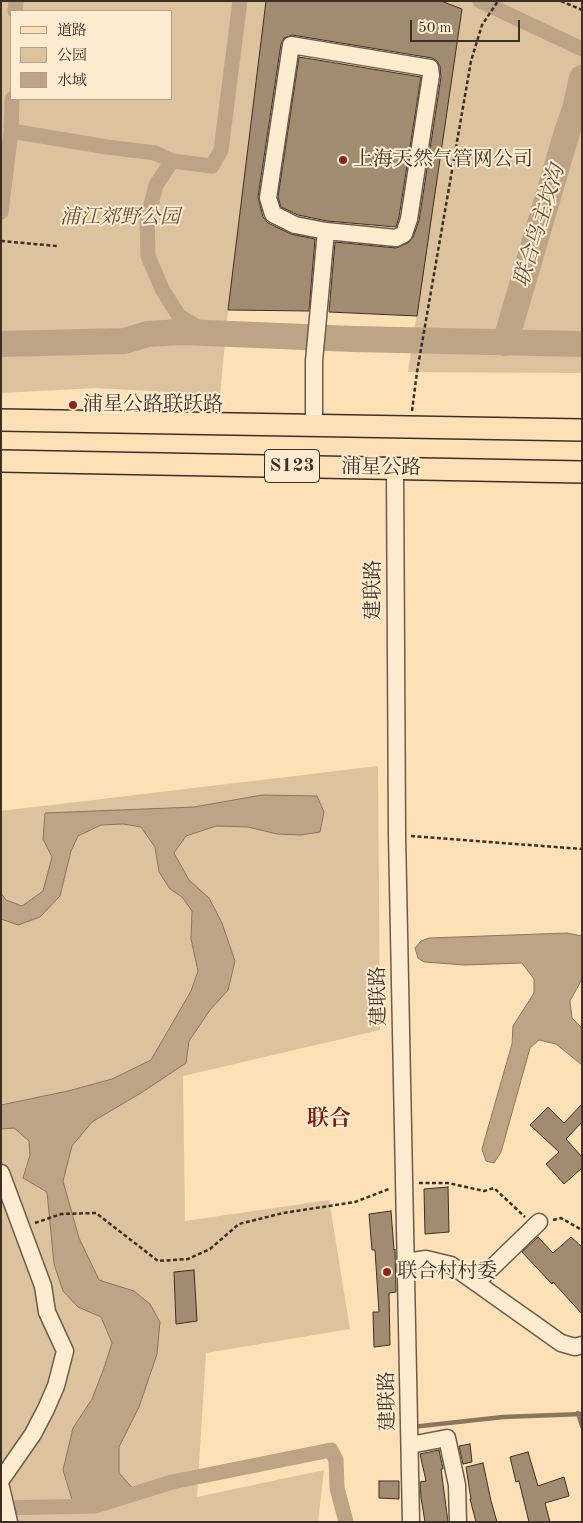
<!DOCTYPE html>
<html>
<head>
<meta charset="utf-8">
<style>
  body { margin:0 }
  #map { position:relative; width:583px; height:1523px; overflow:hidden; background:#fee0b6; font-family:"Old Standard TT","Noto Serif SC",serif }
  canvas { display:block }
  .frame { position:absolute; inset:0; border:2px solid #3c3026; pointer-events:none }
  .legend { position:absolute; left:10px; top:10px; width:162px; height:90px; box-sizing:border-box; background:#feebd0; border:1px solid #b0a08c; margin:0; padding:6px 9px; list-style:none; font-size:15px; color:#3c3026 }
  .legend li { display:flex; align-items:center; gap:10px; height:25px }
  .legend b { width:25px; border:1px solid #b0a08c }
  .scale { position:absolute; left:410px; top:20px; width:110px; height:22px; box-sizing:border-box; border:2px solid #3c3026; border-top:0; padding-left:6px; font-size:15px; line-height:18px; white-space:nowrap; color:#3c3026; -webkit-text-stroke:4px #feebd0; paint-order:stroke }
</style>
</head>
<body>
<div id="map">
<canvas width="583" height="1523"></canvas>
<div class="frame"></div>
<ul class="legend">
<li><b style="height:6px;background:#fee0b6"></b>道路</li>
<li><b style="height:14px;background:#ddc29e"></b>公园</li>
<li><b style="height:14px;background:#bca485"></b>水域</li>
</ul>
<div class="scale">50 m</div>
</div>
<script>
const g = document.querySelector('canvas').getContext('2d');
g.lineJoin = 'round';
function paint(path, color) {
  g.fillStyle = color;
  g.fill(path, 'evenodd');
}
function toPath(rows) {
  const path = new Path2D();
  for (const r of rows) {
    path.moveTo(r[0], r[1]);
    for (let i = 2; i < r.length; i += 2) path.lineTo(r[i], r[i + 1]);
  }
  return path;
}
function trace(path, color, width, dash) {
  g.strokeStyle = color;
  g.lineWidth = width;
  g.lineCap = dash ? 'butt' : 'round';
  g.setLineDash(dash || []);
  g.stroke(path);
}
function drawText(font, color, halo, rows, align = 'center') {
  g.font = font + ' "Old Standard TT","Noto Serif SC",serif';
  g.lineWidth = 4;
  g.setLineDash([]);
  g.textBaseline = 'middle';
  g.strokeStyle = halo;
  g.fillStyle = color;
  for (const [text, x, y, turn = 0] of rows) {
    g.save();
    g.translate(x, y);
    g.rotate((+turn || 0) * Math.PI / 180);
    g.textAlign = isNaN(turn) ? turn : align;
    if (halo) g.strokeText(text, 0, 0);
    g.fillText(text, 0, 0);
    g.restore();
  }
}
paint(toPath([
  [1,1,266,1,228,310,220,395,96,388,1,393],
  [11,11,171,11,171,99,11,99],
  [441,1,582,1,582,373,408,372,462,10],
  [378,766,380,1030,183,1076,185,1221,329,1200,350,1329,206,1353,197,1497,324,1470,318,1522,1,1522,1,811]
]), '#ddc29e');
const water = toPath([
  [262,795,317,796,324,812,320,832,301,835,277,834,248,827,216,826,186,836,174,853,189,880,209,898,222,923,235,961,228,990,210,1010,189,1041,186,1063,141,1093,92,1122,72,1146,63,1181,79,1238,99,1280,134,1291,150,1304,160,1322,157,1354,139,1407,119,1447,119,1473,137,1493,74,1506,63,1470,73,1428,92,1399,104,1368,112,1343,101,1317,78,1307,63,1291,54,1264,47,1192,23,1178,30,1155,29,1141,14,1128,1,1129,1,1105,68,1091,112,1079,151,1060,191,991,198,971,191,939,192,911,182,897,170,889,159,872,155,847,141,827,123,824,101,825,78,836,71,851,60,896,40,917,18,925,1,919,1,893,6,900,22,906,43,891,52,857,43,839,45,813,194,807,262,795],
  [567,933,582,936,582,979,570,1001,572,1018,582,1028,582,1065,556,1044,539,1040,530,1048,501,1152,494,1163,486,1161,482,1149,512,1044,513,1026,534,993,534,979,522,963,465,965,424,962,418,958,415,948,421,941,429,938,567,933]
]);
paint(water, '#bca485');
trace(water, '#89765f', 1);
trace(toPath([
  [578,1413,582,1426],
  [412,1427,503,1417,582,1414]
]), '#89765f', 4.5);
trace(toPath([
  [480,1,582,49],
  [15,11,16,1],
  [575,109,582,112],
  [11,131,107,147,155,153,172,161],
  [1,212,11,131,12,99],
  [207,333,179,316,162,289,148,256,147,220,156,185,172,161,212,166,221,150,240,1],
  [1,1508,95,1506,172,1482,331,1450,336,1460,337,1488,346,1522]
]), '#bca485', 15);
trace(toPath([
  [505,343,567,132,575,109,582,78],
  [1,344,124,341,148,334,182,332,354,339,582,344]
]), '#bca485', 26);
const building = toPath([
  [266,1,441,1,462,9,417,316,329,312,335,242,396,248,408,243,413,237,419,221,441,77,440,66,437,61,432,58,292,35,284,38,281,44,258,197,263,217,268,223,291,234,315,239,309,311,228,310,266,1],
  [299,57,421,77,399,217,396,227,327,221,298,215,281,207,278,197,299,57],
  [582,1104,582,1122,566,1139,582,1157,582,1168,564,1184,546,1164,559,1152,530,1125,548,1107,564,1123,582,1104],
  [448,1187,449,1232,425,1234,424,1189,448,1187],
  [391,1211,394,1250,395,1249,396,1292,389,1293,390,1345,374,1347,373,1312,379,1312,375,1250,372,1250,369,1214,391,1211],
  [538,1237,553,1253,571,1237,582,1247,582,1314,553,1282,552,1284,522,1252,538,1237],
  [194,1270,197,1321,176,1324,174,1272,194,1270],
  [470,1444,472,1462,463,1464,459,1446,470,1444],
  [439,1450,443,1469,441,1469,448,1522,425,1522,421,1498,420,1482,426,1481,420,1454,439,1450],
  [528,1452,538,1486,564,1477,569,1496,545,1503,550,1522,529,1522,519,1481,516,1482,510,1457,528,1452],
  [483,1463,491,1501,497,1522,476,1522,470,1499,471,1499,466,1467,483,1463],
  [379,1481,399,1481,399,1499,379,1498,379,1481]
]);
paint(building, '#a18c71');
trace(building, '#3c3026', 1);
const minor = toPath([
  [314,425,314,361,326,231,295,225,273,214,268,198,291,45,430,68,431,75,409,219,404,234,396,238,326,231],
  [395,469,397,835,411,1522],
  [1,1173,43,1286,47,1312,65,1351,56,1386,46,1409,33,1434,1,1480],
  [406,1262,426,1259,451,1265,561,1343,575,1347,582,1345],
  [476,1283,539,1222],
  [410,1445,447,1438,457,1485,458,1522],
  [1,1487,9,1522]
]);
const major = toPath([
  [1,420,582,430],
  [1,461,582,472]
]);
trace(minor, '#6c5c4a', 19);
trace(major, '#3c3026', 24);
trace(toPath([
  [561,1,582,10],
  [1,241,57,246],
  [412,411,417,372,471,61,482,25,498,1],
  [411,836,582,849],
  [419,1183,448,1183,484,1191,494,1188,525,1217],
  [553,1220,561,1218,582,1230],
  [35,1223,61,1214,96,1213,158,1261,188,1259,210,1249,239,1224,283,1213,355,1202,389,1189]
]), '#3c3026', 2.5, [4, 2.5]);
trace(minor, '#feebd0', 16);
trace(major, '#fee0b6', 21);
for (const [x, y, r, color] of [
  [343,160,5,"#8f2418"],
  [73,405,5,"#8f2418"],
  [387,1272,5,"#8f2418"]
]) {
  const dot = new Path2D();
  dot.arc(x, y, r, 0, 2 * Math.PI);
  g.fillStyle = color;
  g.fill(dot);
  trace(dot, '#feebd0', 2);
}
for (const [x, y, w] of [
  [292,466,55]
]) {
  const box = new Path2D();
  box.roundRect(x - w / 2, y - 16.5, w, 33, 4);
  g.fillStyle = '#feebd0';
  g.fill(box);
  trace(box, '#3c3026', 1);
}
drawText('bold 19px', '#3c3026', null, [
  ["S123",292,466]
]);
drawText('20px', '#3c3026', '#feebd0', [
  ["上海天然气管网公司",353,160],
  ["浦星公路联跃路",83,405],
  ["联合村村委",397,1272]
], 'left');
drawText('italic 20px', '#5c4d3e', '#feebd0', [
  ["浦江郊野公园",120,218]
]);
drawText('20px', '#3c3026', '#feebd0', [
  ["浦星公路",381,468,1],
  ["建联路",374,590,-90],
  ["建联路",379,996,-91],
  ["建联路",388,1401,-91]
]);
drawText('italic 21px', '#5c4d3e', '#feebd0', [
  ["联合鸟主坟沟",540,226,-73]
]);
drawText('bold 22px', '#7a1f14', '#feebd0', [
  ["联合",329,1119]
]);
</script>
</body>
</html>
